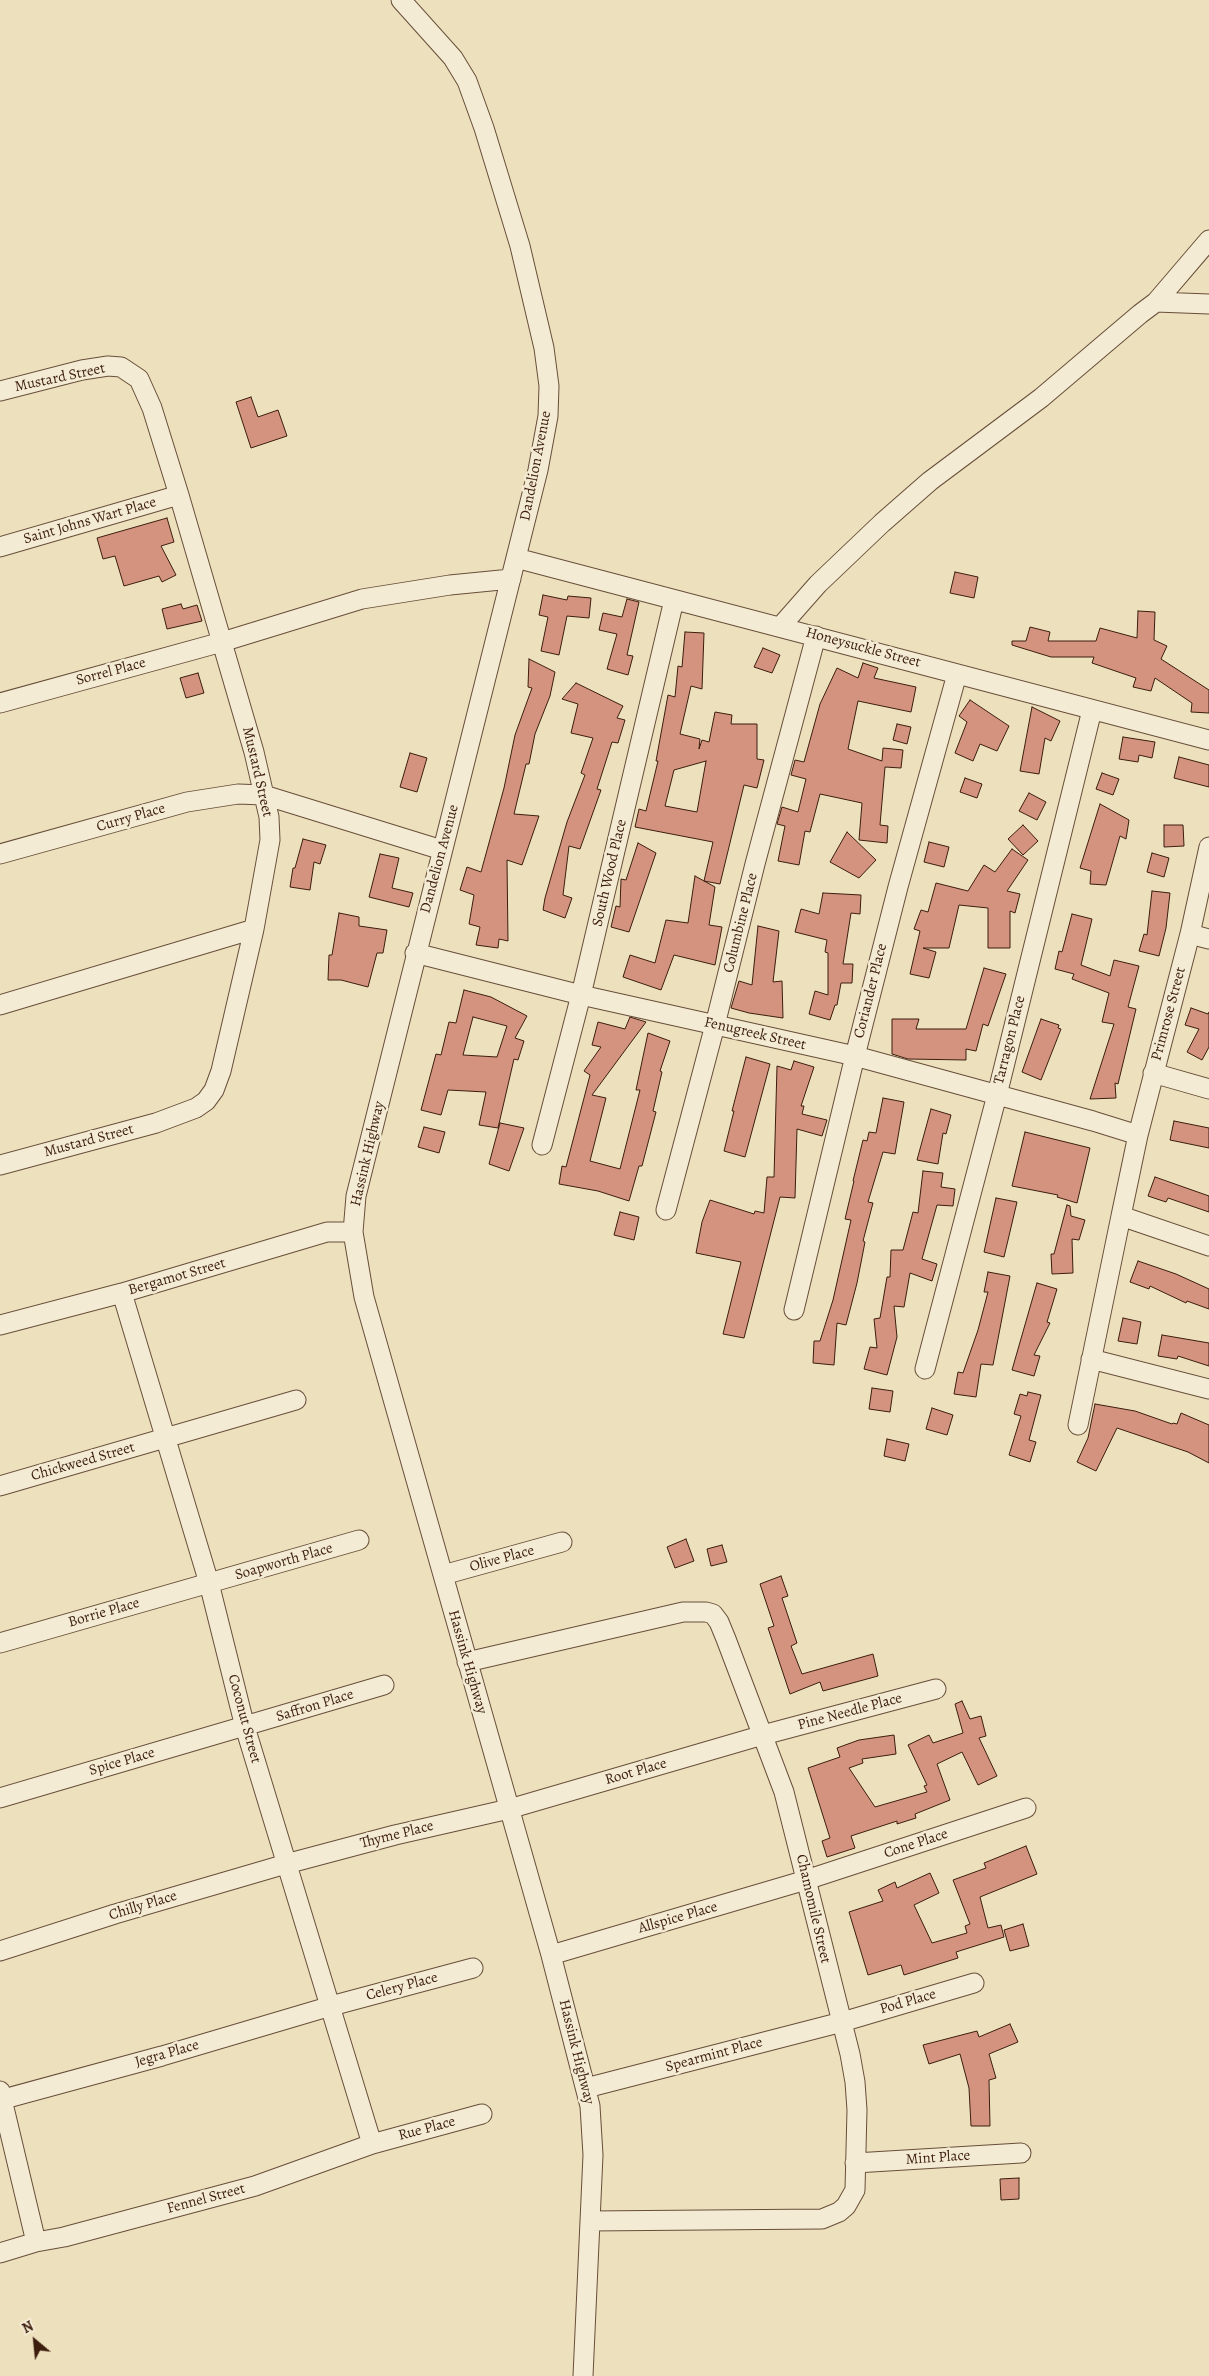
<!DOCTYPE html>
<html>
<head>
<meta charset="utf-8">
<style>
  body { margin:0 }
  #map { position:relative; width:1209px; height:2376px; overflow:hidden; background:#ede0bc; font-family:Alegreya,serif }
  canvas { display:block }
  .north { position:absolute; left:10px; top:2316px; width:50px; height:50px; -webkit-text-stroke:4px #f3ebd3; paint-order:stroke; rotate:332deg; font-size:14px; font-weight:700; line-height:20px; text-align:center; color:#3c1d0e }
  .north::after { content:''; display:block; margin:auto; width:18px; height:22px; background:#3c1d0e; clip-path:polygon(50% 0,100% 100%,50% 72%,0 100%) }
</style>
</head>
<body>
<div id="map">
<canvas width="1209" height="2376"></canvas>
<div class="north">N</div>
</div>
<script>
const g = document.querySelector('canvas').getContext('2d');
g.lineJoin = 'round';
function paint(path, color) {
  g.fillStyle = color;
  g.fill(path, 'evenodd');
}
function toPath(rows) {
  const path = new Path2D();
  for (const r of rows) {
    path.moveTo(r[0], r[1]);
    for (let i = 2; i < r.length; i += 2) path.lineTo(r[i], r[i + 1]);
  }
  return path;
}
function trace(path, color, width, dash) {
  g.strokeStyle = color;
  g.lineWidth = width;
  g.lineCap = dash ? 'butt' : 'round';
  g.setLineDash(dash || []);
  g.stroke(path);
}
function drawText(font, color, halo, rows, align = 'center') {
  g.font = font + ' Alegreya,serif';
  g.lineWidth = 5;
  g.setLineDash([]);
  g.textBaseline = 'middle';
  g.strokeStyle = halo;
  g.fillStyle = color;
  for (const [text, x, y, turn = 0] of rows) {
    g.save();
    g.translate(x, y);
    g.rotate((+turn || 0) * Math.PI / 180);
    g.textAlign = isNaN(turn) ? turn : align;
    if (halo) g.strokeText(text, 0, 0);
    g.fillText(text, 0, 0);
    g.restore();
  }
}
const building = toPath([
  [251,397,258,417,278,410,287,436,251,448,236,402,251,397],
  [167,518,174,542,161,546,176,575,162,582,159,576,124,586,115,556,103,559,97,538,167,518],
  [955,572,978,577,974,598,950,593,955,572],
  [543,595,567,600,568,596,591,598,589,618,567,616,559,655,541,651,548,617,539,615,543,595],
  [627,599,639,602,627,655,633,656,628,675,607,669,617,634,599,630,603,613,622,617,627,599],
  [181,604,183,609,197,605,202,621,167,629,162,609,181,604],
  [1138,611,1155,612,1154,640,1167,646,1161,659,1209,690,1209,713,1191,712,1192,703,1155,678,1151,691,1133,687,1136,678,1092,663,1094,657,1051,657,1012,645,1012,641,1026,641,1030,627,1050,632,1048,641,1096,641,1100,628,1137,638,1138,611],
  [685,632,704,633,702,689,691,686,680,734,700,739,699,749,702,740,709,742,715,712,732,715,731,724,757,724,757,759,764,760,757,788,744,785,720,884,704,881,713,842,635,827,639,809,646,811,658,761,656,761,668,695,675,697,678,666,682,667,685,632],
  [706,761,697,812,665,806,674,770,706,761],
  [763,648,780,655,772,673,754,667,763,648],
  [529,659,555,672,550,696,535,734,529,764,526,764,514,814,539,816,522,865,507,860,508,941,499,939,498,948,476,945,480,927,469,924,474,895,460,890,467,867,481,872,504,788,515,735,532,688,528,687,529,659],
  [863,663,878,668,874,678,916,687,911,712,858,701,848,749,882,761,883,748,903,750,901,768,885,767,880,825,888,826,887,843,859,840,862,803,820,794,810,832,805,831,799,865,778,861,785,826,777,824,782,807,798,812,806,779,791,775,795,760,804,762,820,704,837,668,858,678,863,663],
  [198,673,204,693,186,698,180,678,198,673],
  [576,683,623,706,617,718,625,720,618,743,612,742,597,789,601,790,580,849,569,846,563,895,572,898,565,918,543,910,545,898,567,822,585,775,581,773,593,738,571,733,578,704,562,699,576,683],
  [970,700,1009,726,997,751,980,744,973,761,955,753,967,722,959,716,970,700],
  [1032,707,1060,721,1051,741,1045,738,1039,774,1020,771,1032,707],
  [897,724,911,727,907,744,893,740,897,724],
  [1123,737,1155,742,1152,758,1139,755,1138,762,1119,759,1123,737],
  [410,753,427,758,417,792,400,787,410,753],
  [1179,757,1209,765,1209,787,1174,778,1179,757],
  [1102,773,1119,779,1113,795,1096,789,1102,773],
  [965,778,982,784,977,798,960,792,965,778],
  [1029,793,1046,802,1037,820,1019,811,1029,793],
  [1100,804,1129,820,1126,839,1120,836,1106,885,1090,884,1091,871,1080,868,1100,804],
  [1023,825,1038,841,1023,855,1008,839,1023,825],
  [1164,825,1183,825,1184,846,1164,847,1164,825],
  [847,832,876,860,859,878,830,862,847,832],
  [303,839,326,845,320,864,314,862,310,890,290,887,293,868,295,868,303,839],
  [929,842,949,847,944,867,924,862,929,842],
  [638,843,656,853,629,932,611,927,616,906,620,907,621,879,626,880,638,843],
  [1012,849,1028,860,1007,891,1020,894,1015,913,1010,911,1010,948,988,948,988,908,959,905,949,948,923,948,936,952,929,978,910,974,920,931,914,929,921,910,928,912,936,883,968,891,984,865,995,872,1012,849],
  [1152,853,1169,858,1164,877,1147,872,1152,853],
  [380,854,399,858,392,888,413,893,409,907,369,897,380,854],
  [695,876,715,887,709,925,722,927,715,965,674,955,661,990,623,977,630,955,655,963,666,920,688,923,695,876],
  [1152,891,1170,893,1166,928,1159,956,1139,951,1144,934,1147,935,1152,891],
  [823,893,861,895,860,914,851,913,843,964,853,964,852,983,841,983,837,1005,835,1005,830,1020,809,1014,815,991,828,995,828,953,825,952,827,940,795,932,801,909,819,914,823,893],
  [339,913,359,917,359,926,387,930,383,953,377,953,368,987,341,980,328,980,329,955,332,955,339,913],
  [1072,914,1092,919,1081,965,1110,976,1114,960,1139,966,1128,1007,1136,1009,1118,1084,1115,1083,1116,1098,1090,1099,1114,1024,1102,1022,1109,993,1072,979,1074,974,1055,969,1059,951,1062,952,1072,914],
  [758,926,779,931,773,982,782,981,783,1018,749,1013,731,1008,739,981,752,985,758,926],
  [984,968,1006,974,988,1026,983,1024,976,1051,966,1049,966,1060,908,1059,892,1054,892,1019,919,1019,916,1029,966,1029,984,968],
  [464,990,491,997,527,1016,515,1038,524,1041,518,1060,514,1059,498,1128,479,1125,486,1092,448,1090,441,1115,421,1110,436,1054,441,1055,449,1022,456,1023,464,990],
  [473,1017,507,1026,497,1057,463,1055,473,1017],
  [1191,1008,1208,1014,1209,1012,1209,1047,1202,1060,1187,1052,1199,1029,1185,1025,1191,1008],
  [630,1017,646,1022,592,1095,606,1098,590,1161,620,1169,640,1090,636,1090,648,1033,670,1041,660,1071,662,1072,653,1111,656,1112,642,1166,639,1166,629,1201,598,1191,559,1184,562,1166,566,1167,590,1075,584,1071,601,1047,592,1045,598,1022,625,1029,630,1017],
  [1041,1019,1059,1025,1058,1028,1061,1029,1041,1080,1022,1072,1041,1019],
  [746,1057,770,1064,745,1157,724,1151,734,1111,732,1111,746,1057],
  [794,1061,814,1067,801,1106,804,1106,802,1114,827,1120,822,1136,797,1129,795,1198,780,1197,744,1338,723,1334,741,1262,696,1253,702,1222,710,1200,754,1214,755,1211,764,1213,767,1177,774,1177,777,1066,791,1070,794,1061],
  [883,1098,904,1102,895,1154,883,1152,868,1202,873,1203,863,1241,865,1242,857,1283,846,1325,837,1323,834,1365,813,1363,814,1341,820,1341,833,1300,851,1220,845,1219,854,1181,853,1181,863,1140,867,1141,869,1132,876,1133,883,1098],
  [931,1109,951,1115,946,1134,943,1133,938,1164,917,1160,931,1109],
  [1174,1121,1209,1128,1209,1148,1170,1140,1174,1121],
  [500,1123,524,1128,509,1171,489,1164,500,1123],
  [424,1127,445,1132,439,1153,418,1147,424,1127],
  [1025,1132,1090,1148,1077,1203,1057,1197,1058,1195,1012,1186,1025,1132],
  [923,1171,943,1173,941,1187,955,1189,953,1206,937,1205,922,1259,937,1264,932,1281,910,1273,904,1307,894,1306,897,1337,887,1375,864,1369,870,1347,877,1348,874,1319,880,1318,887,1277,890,1277,891,1250,903,1250,913,1212,918,1213,923,1171],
  [1155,1177,1209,1196,1209,1212,1168,1198,1166,1202,1148,1196,1155,1177],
  [996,1198,1017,1202,1004,1257,984,1252,996,1198],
  [1067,1205,1070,1206,1071,1216,1085,1220,1079,1240,1072,1239,1073,1273,1052,1274,1051,1254,1054,1254,1067,1205],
  [620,1212,639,1217,634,1240,614,1235,620,1212],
  [1138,1261,1176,1274,1209,1289,1209,1309,1187,1301,1186,1303,1150,1286,1149,1289,1130,1282,1138,1261],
  [988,1272,1010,1276,993,1365,981,1364,976,1397,954,1394,958,1372,963,1373,978,1330,988,1292,984,1292,988,1272],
  [1037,1283,1057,1289,1047,1322,1050,1323,1034,1355,1040,1356,1034,1376,1012,1370,1037,1283],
  [1123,1318,1141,1322,1137,1344,1118,1341,1123,1318],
  [1162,1335,1209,1343,1209,1366,1178,1356,1177,1359,1158,1356,1162,1335],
  [872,1388,893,1391,890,1412,869,1409,872,1388],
  [1028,1392,1041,1395,1029,1440,1036,1442,1030,1462,1009,1455,1021,1416,1014,1414,1020,1394,1027,1396,1028,1392],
  [1095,1404,1135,1411,1172,1424,1173,1423,1177,1424,1181,1413,1209,1425,1209,1463,1188,1452,1117,1428,1096,1471,1077,1462,1088,1438,1095,1404],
  [932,1408,953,1415,947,1435,926,1429,932,1408],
  [887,1439,909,1444,905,1461,884,1456,887,1439],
  [686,1539,694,1561,675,1568,667,1547,686,1539],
  [722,1545,727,1562,711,1566,707,1549,722,1545],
  [781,1576,788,1596,782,1598,797,1643,791,1646,802,1674,873,1654,878,1676,823,1691,820,1682,790,1694,768,1628,774,1626,760,1584,781,1576],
  [962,1701,970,1719,981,1716,986,1736,979,1738,997,1776,978,1785,962,1752,937,1764,950,1800,915,1814,916,1818,897,1824,897,1821,851,1836,855,1848,827,1857,822,1841,830,1838,808,1768,840,1757,837,1748,859,1740,894,1735,896,1754,862,1759,863,1763,849,1768,875,1807,927,1792,924,1786,927,1785,908,1745,929,1735,933,1743,963,1733,955,1704,962,1701],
  [1026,1846,1037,1874,980,1897,988,1928,1001,1925,1004,1937,956,1952,958,1958,904,1975,901,1965,868,1975,849,1912,883,1901,878,1890,895,1882,897,1888,930,1873,939,1893,914,1905,932,1943,967,1933,965,1926,970,1924,953,1880,986,1868,984,1863,1026,1846],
  [1023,1924,1029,1946,1010,1951,1004,1930,1023,1924],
  [1010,2024,1018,2042,989,2054,996,2078,989,2080,990,2126,971,2126,969,2088,960,2054,929,2064,923,2045,977,2031,979,2037,1010,2024],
  [1019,2178,1019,2199,1001,2200,1000,2179,1019,2178]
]);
paint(building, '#d3937f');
trace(building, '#3c1d0e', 1);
const street = toPath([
  [401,0,453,58,467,81,484,128,520,246,544,348,549,386,548,416,538,470,366,1156,356,1196,353,1232,364,1297,551,1955,590,2106,593,2155,583,2376],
  [1156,302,1209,240],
  [0,391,82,370,108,366,121,367,139,379,152,408,179,495,254,752,269,817,270,840,254,929,221,1071,214,1090,206,1101,196,1108,156,1123,0,1165],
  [0,547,179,495],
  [516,558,1209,740],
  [781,626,818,584,882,523,930,481,1041,398,1140,314,1156,302,1209,304],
  [0,703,222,642,362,599,450,585,511,579],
  [0,854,187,802,238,794,264,795,442,850],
  [1190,934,1209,939],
  [415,953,581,995,855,1056,1093,1121,1138,1135,1190,934,1209,847],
  [0,1005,254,929],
  [1153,1073,1209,1089],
  [1138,1135,1121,1216,1209,1246],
  [542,1145,581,995,674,600],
  [666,1210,715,1025,755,864,816,636],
  [122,1293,209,1583,245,1727,372,2144],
  [794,1310,855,1056,898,887,957,674],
  [0,1325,122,1293,327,1232,353,1232],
  [1091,1359,1209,1389],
  [925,1369,997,1095,1092,710],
  [1078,1425,1121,1216],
  [0,1486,296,1400],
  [443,1575,562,1542],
  [0,1643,359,1540],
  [467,1662,683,1612,706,1612,713,1614,719,1622,726,1639,784,1792,850,2054,855,2082,857,2110,855,2190,846,2206,839,2212,822,2219,590,2221],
  [0,1798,384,1685],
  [0,1951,115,1914,286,1864,395,1835,509,1809,763,1735,936,1689],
  [551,1955,806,1880,1026,1808],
  [586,2088,842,2022,974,1983],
  [0,2091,36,2242],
  [0,2100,162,2056,331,2006,473,1968],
  [855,2163,1021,2153],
  [0,2253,36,2242,64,2237,255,2186,372,2144,482,2114]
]);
trace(street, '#684e3a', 21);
trace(street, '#f3ebd3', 19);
drawText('15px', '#3c1d0e', '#f3ebd3', [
  ["Mustard Street",60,378,-12],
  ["Dandelion Avenue",536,466,-79],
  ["Saint Johns Wart Place",90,521,-16],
  ["Honeysuckle Street",863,648,15],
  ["Sorrel Place",111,672,-15],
  ["Mustard Street",257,772,77],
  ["Curry Place",131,818,-16],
  ["Dandelion Avenue",440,859,-75],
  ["South Wood Place",610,873,-77],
  ["Columbine Place",741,923,-76],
  ["Coriander Place",871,991,-76],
  ["Primrose Street",1169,1014,-75],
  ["Fenugreek Street",755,1034,13],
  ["Tarragon Place",1010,1040,-76],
  ["Mustard Street",89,1141,-15],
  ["Hassink Highway",368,1154,-77],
  ["Bergamot Street",177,1277,-16],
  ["Chickweed Street",83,1462,-16],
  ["Olive Place",502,1559,-15],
  ["Soapworth Place",284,1562,-16],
  ["Borrie Place",104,1613,-16],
  ["Hassink Highway",467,1662,74],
  ["Saffron Place",315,1706,-17],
  ["Pine Needle Place",850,1712,-15],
  ["Coconut Street",244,1719,75],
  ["Spice Place",122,1762,-16],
  ["Root Place",636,1772,-16],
  ["Thyme Place",397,1835,-14],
  ["Cone Place",916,1844,-18],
  ["Chilly Place",143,1906,-17],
  ["Chamomile Street",813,1909,77],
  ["Allspice Place",678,1918,-16],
  ["Celery Place",402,1987,-15],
  ["Pod Place",908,2002,-16],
  ["Hassink Highway",576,2052,76],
  ["Jegra Place",167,2054,-16],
  ["Spearmint Place",714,2055,-15],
  ["Rue Place",427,2129,-15],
  ["Mint Place",938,2158,-4],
  ["Fennel Street",206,2199,-15]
]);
</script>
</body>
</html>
